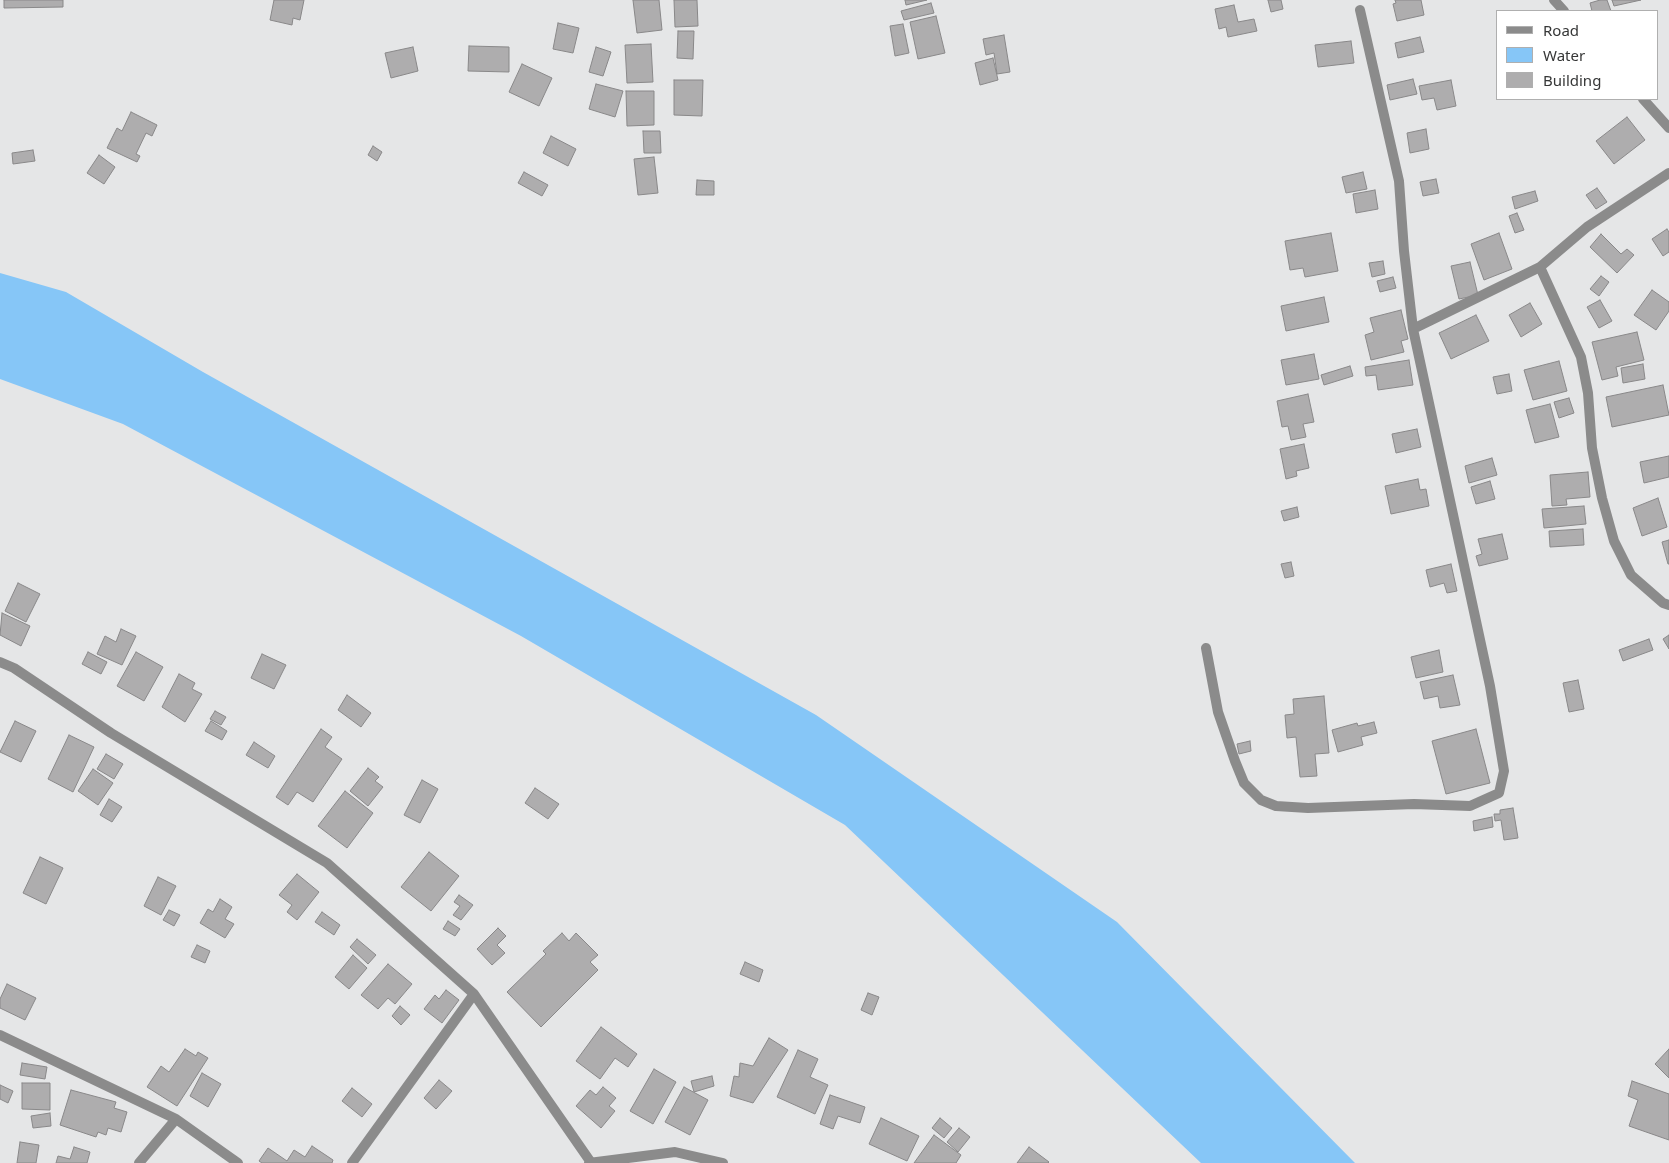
<!DOCTYPE html>
<html>
<head>
<meta charset="utf-8">
<style>
  body { margin:0 }
  #map { position:relative; width:1669px; height:1163px; overflow:hidden; background:#e5e6e7; font-family:"Noto Sans",sans-serif }
  canvas { display:block }
  .legend { position:absolute; left:1496px; top:10px; width:162px; height:90px; box-sizing:border-box; background:#fff; border:1px solid #afafaf; margin:0; padding:6px 9px; list-style:none; font-size:15px; color:#363737 }
  .legend li { display:flex; align-items:center; gap:10px; height:25px }
  .legend b { width:25px; border:1px solid #afafaf }
</style>
</head>
<body>
<div id="map">
<canvas width="1669" height="1163"></canvas>
<ul class="legend">
<li><b style="height:6px;background:#8b8b8b"></b>Road</li>
<li><b style="height:14px;background:#86c6f7"></b>Water</li>
<li><b style="height:14px;background:#aeadae"></b>Building</li>
</ul>
</div>
<script>
const g = document.querySelector('canvas').getContext('2d');
g.lineJoin = 'round';
function paint(path, color) {
  g.fillStyle = color;
  g.fill(path, 'evenodd');
}
function toPath(rows) {
  const path = new Path2D();
  for (const r of rows) {
    path.moveTo(r[0], r[1]);
    for (let i = 2; i < r.length; i += 2) path.lineTo(r[i], r[i + 1]);
  }
  return path;
}
function trace(path, color, width, dash) {
  g.strokeStyle = color;
  g.lineWidth = width;
  g.lineCap = dash ? 'butt' : 'round';
  g.setLineDash(dash || []);
  g.stroke(path);
}
paint(toPath([
  [0,273,66,292,203,372,816,715,1117,922,1355,1163,1201,1163,845,825,521,636,123,424,0,379]
]), '#86c6f7');
const building = toPath([
  [4,0,63,0,63,7,4,8,4,0],
  [274,0,304,0,300,20,293,18,292,25,270,20,274,0],
  [633,0,659,0,662,30,637,33,633,0],
  [674,0,697,0,698,26,675,27,674,0],
  [905,0,927,0,906,5,905,0],
  [1268,0,1281,0,1283,9,1271,12,1268,0],
  [1395,0,1421,0,1424,15,1397,21,1393,4,1396,3,1395,0],
  [1600,0,1607,0,1611,11,1592,11,1590,3,1600,0],
  [1612,0,1641,0,1614,6,1612,0],
  [931,3,934,13,904,20,901,11,931,3],
  [1234,5,1238,22,1254,19,1257,31,1228,37,1226,27,1219,29,1215,9,1234,5],
  [936,16,945,53,918,59,910,22,936,16],
  [558,23,579,28,573,53,553,49,558,23],
  [903,24,909,53,895,56,890,26,903,24],
  [678,31,694,31,693,59,677,58,678,31],
  [1004,35,1010,72,997,74,994,53,986,55,983,39,1004,35],
  [1420,37,1424,52,1398,58,1395,43,1420,37],
  [1351,41,1354,63,1318,67,1315,45,1351,41],
  [651,44,653,82,627,83,625,45,651,44],
  [469,46,509,47,509,72,468,71,469,46],
  [413,47,418,71,391,78,385,53,413,47],
  [596,47,611,52,603,76,589,72,596,47],
  [993,58,998,80,980,85,975,63,993,58],
  [522,64,552,78,539,106,509,92,522,64],
  [1413,79,1417,94,1390,100,1387,85,1413,79],
  [674,80,703,80,702,116,674,115,674,80],
  [1451,80,1456,106,1437,110,1434,98,1422,100,1419,86,1451,80],
  [596,84,623,91,615,117,589,109,596,84],
  [626,91,654,91,654,125,627,126,626,91],
  [131,112,157,125,152,136,146,133,136,154,140,156,137,162,107,148,117,128,122,131,131,112],
  [1627,117,1645,140,1614,164,1596,141,1627,117],
  [1426,129,1429,149,1410,153,1407,133,1426,129],
  [643,131,660,131,661,153,644,153,643,131],
  [551,136,576,149,568,166,543,153,551,136],
  [373,146,382,152,377,161,368,155,373,146],
  [33,150,35,161,13,164,12,153,33,150],
  [99,155,115,167,104,184,87,173,99,155],
  [654,157,658,193,638,195,634,159,654,157],
  [524,172,548,185,542,196,518,183,524,172],
  [1363,172,1367,189,1346,193,1342,177,1363,172],
  [1436,179,1439,193,1423,196,1420,182,1436,179],
  [697,180,714,181,714,195,696,195,697,180],
  [1597,188,1607,202,1596,209,1586,195,1597,188],
  [1375,190,1378,209,1356,213,1353,194,1375,190],
  [1535,191,1538,201,1515,209,1512,197,1535,191],
  [1517,213,1524,230,1515,233,1509,216,1517,213],
  [1667,229,1669,232,1669,252,1663,256,1652,239,1667,229],
  [1331,233,1338,271,1305,277,1303,268,1290,270,1285,241,1331,233],
  [1499,233,1512,269,1484,280,1471,244,1499,233],
  [1601,234,1621,254,1627,249,1634,255,1617,273,1590,247,1601,234],
  [1383,261,1385,274,1372,277,1369,263,1383,261],
  [1470,262,1478,295,1459,299,1451,266,1470,262],
  [1601,276,1609,282,1599,296,1590,289,1601,276],
  [1393,277,1396,288,1380,292,1377,281,1393,277],
  [1652,290,1669,302,1669,311,1656,330,1634,315,1652,290],
  [1324,297,1329,322,1286,331,1281,306,1324,297],
  [1600,300,1612,321,1599,328,1587,307,1600,300],
  [1530,303,1542,324,1521,337,1509,315,1530,303],
  [1401,310,1408,339,1401,341,1404,352,1371,360,1365,335,1374,332,1370,318,1401,310],
  [1476,315,1489,341,1451,359,1439,333,1476,315],
  [1637,332,1644,360,1616,367,1618,376,1602,380,1592,342,1637,332],
  [1314,354,1319,379,1286,385,1281,360,1314,354],
  [1409,360,1413,385,1378,390,1376,375,1366,376,1365,367,1409,360],
  [1559,361,1567,391,1533,400,1524,370,1559,361],
  [1643,364,1645,379,1623,383,1621,368,1643,364],
  [1350,366,1353,376,1324,385,1321,375,1350,366],
  [1509,374,1512,391,1497,394,1493,377,1509,374],
  [1663,385,1669,415,1612,427,1606,397,1663,385],
  [1308,394,1314,422,1303,424,1306,437,1291,440,1288,426,1282,427,1277,401,1308,394],
  [1569,398,1574,413,1559,418,1554,402,1569,398],
  [1550,404,1559,437,1535,443,1526,410,1550,404],
  [1417,429,1421,447,1396,453,1392,434,1417,429],
  [1304,444,1309,468,1296,471,1297,476,1286,479,1280,449,1304,444],
  [1669,456,1669,477,1644,483,1640,462,1669,456],
  [1492,458,1497,475,1469,483,1465,466,1492,458],
  [1588,472,1590,497,1566,499,1567,505,1552,506,1550,475,1588,472],
  [1418,479,1420,490,1426,489,1429,506,1391,514,1385,486,1418,479],
  [1490,481,1495,499,1476,504,1471,487,1490,481],
  [1658,498,1667,527,1642,536,1633,508,1658,498],
  [1584,506,1586,524,1544,528,1542,509,1584,506],
  [1297,507,1299,517,1284,521,1281,511,1297,507],
  [1583,529,1584,545,1550,547,1549,531,1583,529],
  [1502,534,1508,559,1479,566,1476,556,1482,554,1478,539,1502,534],
  [1669,540,1669,564,1668,564,1662,542,1669,540],
  [1291,562,1294,576,1285,578,1281,564,1291,562],
  [1451,564,1457,591,1447,593,1444,583,1430,587,1426,570,1451,564],
  [18,583,40,594,26,622,5,611,18,583],
  [2,613,30,626,21,646,0,635,2,613],
  [121,629,136,636,122,665,97,654,105,636,116,642,121,629],
  [1669,635,1669,649,1663,639,1669,635],
  [1649,639,1653,650,1623,661,1619,650,1649,639],
  [1439,650,1443,672,1416,678,1411,657,1439,650],
  [88,652,107,662,101,674,82,664,88,652],
  [136,652,163,667,144,701,117,686,136,652],
  [262,654,286,665,274,689,251,678,262,654],
  [179,674,195,683,192,689,202,694,185,722,162,707,179,674],
  [1453,675,1460,705,1440,708,1438,696,1424,699,1420,682,1453,675],
  [1578,680,1584,709,1569,712,1563,683,1578,680],
  [347,695,371,713,361,727,338,710,347,695],
  [1324,696,1329,753,1315,754,1317,776,1300,777,1296,737,1287,738,1285,715,1294,714,1293,699,1324,696],
  [215,711,226,717,221,725,210,719,215,711],
  [15,721,36,731,21,762,0,752,15,721],
  [211,721,227,731,222,740,205,731,211,721],
  [1374,722,1377,733,1361,737,1363,745,1338,752,1332,730,1357,723,1358,726,1374,722],
  [321,729,332,737,325,747,342,759,313,802,297,792,288,805,276,797,321,729],
  [1476,729,1490,783,1446,794,1432,741,1476,729],
  [69,735,94,747,73,792,48,779,69,735],
  [1250,741,1251,751,1239,754,1237,744,1250,741],
  [254,742,275,756,268,768,246,755,254,742],
  [106,754,123,764,114,779,97,769,106,754],
  [368,768,379,777,375,781,383,787,368,806,350,791,368,768],
  [93,769,113,783,98,805,78,791,93,769],
  [422,780,438,789,420,823,404,815,422,780],
  [535,788,559,804,548,819,525,803,535,788],
  [345,791,373,813,347,848,318,826,345,791],
  [109,799,122,807,112,822,100,815,109,799],
  [1513,808,1518,838,1504,840,1501,820,1495,821,1494,814,1500,814,1500,810,1513,808],
  [1492,817,1493,827,1474,831,1473,821,1492,817],
  [429,852,459,876,431,911,401,887,429,852],
  [40,857,63,868,46,904,23,893,40,857],
  [297,874,319,892,297,920,287,912,292,905,279,895,297,874],
  [158,877,176,886,161,915,144,906,158,877],
  [459,895,473,905,461,920,453,915,460,906,454,902,459,895],
  [220,899,232,907,225,919,234,924,225,938,200,923,208,909,213,912,220,899],
  [169,910,180,915,174,926,163,920,169,910],
  [322,912,340,925,334,935,315,922,322,912],
  [448,921,460,929,455,936,443,929,448,921],
  [498,928,506,936,497,945,505,953,492,965,477,949,498,928],
  [562,933,569,941,576,933,598,955,590,962,598,970,541,1027,507,992,546,954,543,951,562,933],
  [357,939,376,955,368,964,350,947,357,939],
  [197,945,210,951,205,963,191,957,197,945],
  [353,955,367,968,349,989,335,977,353,955],
  [745,962,763,970,759,982,740,974,745,962],
  [388,964,412,984,395,1004,388,998,378,1009,361,995,388,964],
  [7,984,36,998,25,1020,0,1008,0,999,7,984],
  [446,990,459,1000,442,1023,424,1009,435,995,439,999,446,990],
  [868,993,879,997,872,1015,861,1010,868,993],
  [400,1006,410,1015,401,1025,392,1016,400,1006],
  [601,1027,637,1054,628,1067,615,1058,600,1079,576,1061,601,1027],
  [769,1038,788,1050,753,1103,730,1096,734,1076,739,1077,740,1063,753,1066,769,1038],
  [185,1049,196,1056,198,1052,208,1058,177,1106,147,1087,161,1066,169,1072,185,1049],
  [1669,1049,1669,1078,1655,1064,1669,1049],
  [798,1050,818,1059,810,1077,828,1085,815,1114,777,1097,798,1050],
  [22,1063,47,1067,45,1079,20,1075,22,1063],
  [654,1069,676,1082,653,1124,630,1111,654,1069],
  [202,1073,221,1084,208,1107,190,1096,202,1073],
  [712,1076,714,1086,694,1092,691,1081,712,1076],
  [439,1080,452,1091,436,1109,424,1098,439,1080],
  [1632,1081,1669,1094,1669,1140,1629,1126,1638,1100,1628,1096,1632,1081],
  [22,1083,50,1083,50,1110,22,1109,22,1083],
  [0,1085,13,1091,8,1103,0,1099,0,1085],
  [603,1087,616,1098,609,1106,615,1111,601,1128,576,1106,590,1090,596,1095,603,1087],
  [684,1087,708,1100,690,1135,665,1122,684,1087],
  [352,1088,372,1104,362,1117,342,1101,352,1088],
  [71,1090,116,1102,114,1108,127,1112,121,1132,108,1128,106,1135,98,1132,96,1137,60,1125,71,1090],
  [830,1095,865,1107,860,1123,838,1116,833,1129,820,1124,830,1095],
  [50,1113,51,1126,33,1128,31,1116,50,1113],
  [881,1118,919,1136,907,1161,869,1144,881,1118],
  [940,1118,952,1128,944,1138,932,1128,940,1118],
  [959,1128,970,1137,958,1152,947,1142,959,1128],
  [934,1135,961,1155,956,1163,914,1163,934,1135],
  [20,1142,39,1145,36,1163,17,1163,20,1142],
  [312,1146,333,1160,332,1163,262,1163,259,1161,268,1148,287,1161,294,1150,305,1157,312,1146],
  [74,1147,90,1152,87,1163,56,1163,58,1156,70,1159,74,1147],
  [1029,1147,1049,1162,1048,1163,1017,1163,1029,1147]
]);
paint(building, '#aeadae');
trace(building, '#898889', 1);
trace(toPath([
  [1554,0,1564,11],
  [1643,99,1669,128],
  [1540,267,1581,357,1588,393,1592,448,1602,498,1614,541,1631,575,1663,603,1669,605],
  [1413,329,1540,267,1587,227,1669,173],
  [1206,648,1218,712,1235,761,1244,783,1261,800,1276,806,1308,808,1414,804,1470,806,1499,793,1504,771,1490,686,1413,329,1404,251,1399,181,1360,10],
  [0,662,14,668,111,733,327,863,474,994,590,1161],
  [0,1035,176,1119,238,1163],
  [139,1163,176,1119],
  [352,1163,474,994],
  [589,1163,675,1152,723,1163]
]), '#8b8b8b', 10);
</script>
</body>
</html>
